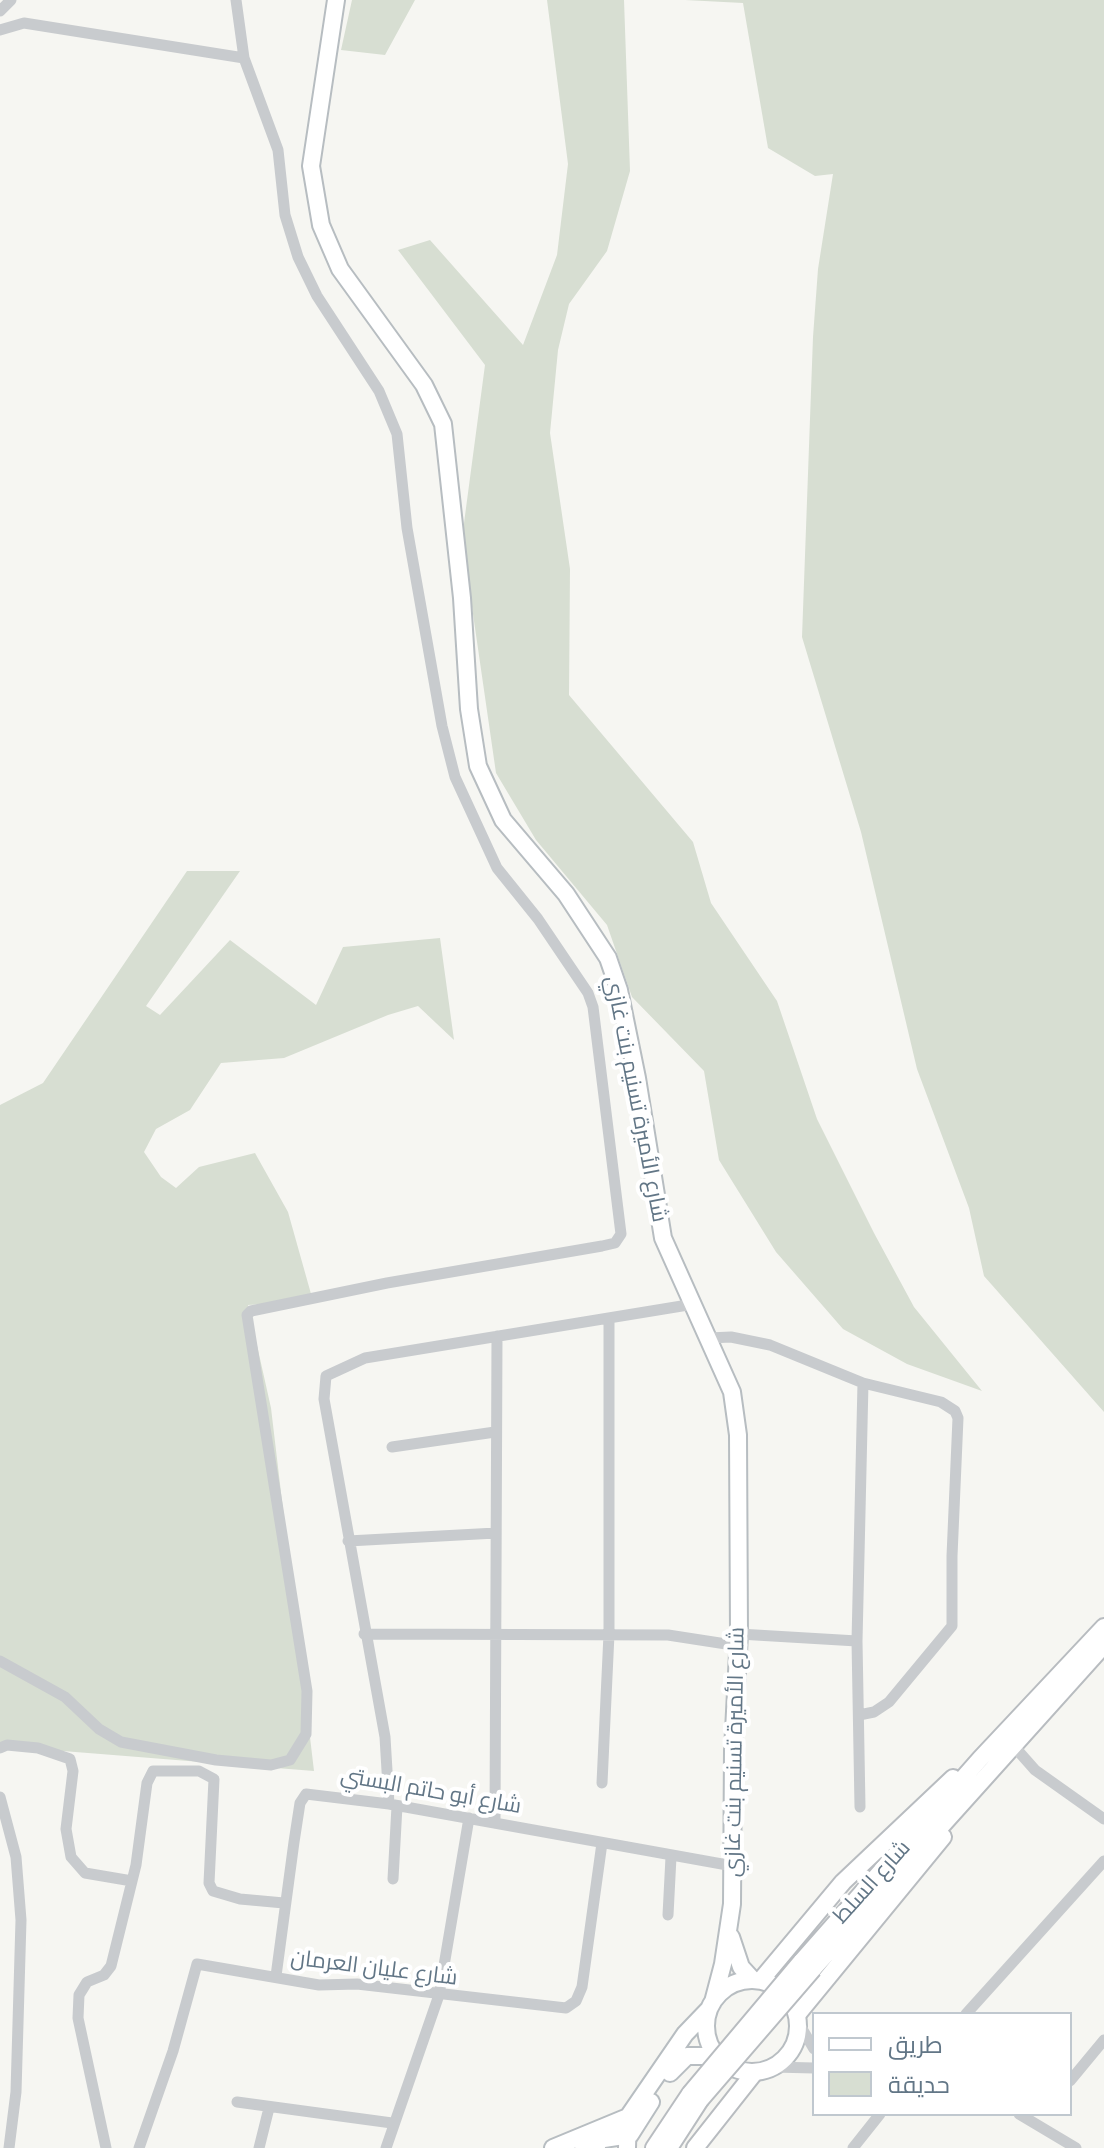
<!DOCTYPE html>
<html>
<head>
<meta charset="utf-8">
<style>
  body { margin:0 }
  #map { position:relative; width:1104px; height:2148px; overflow:hidden; background:#f6f6f2; font-family:Cabin,Cairo,sans-serif }
  canvas { display:block }
  .legend { position:absolute; left:812px; top:2012px; width:260px; height:104px; box-sizing:border-box; background:#fff; border:2px solid #c0c8cf; margin:0; padding:10px 14px; list-style:none; font-size:24px; color:#627686 }
  .legend li { display:flex; align-items:center; gap:16px; height:40px }
  .legend b { width:40px; border:2px solid #c0c8cf }
</style>
</head>
<body>
<div id="map">
<canvas width="1104" height="2148"></canvas>
<ul class="legend">
<li><b style="height:10px;background:#fff"></b>طريق</li>
<li><b style="height:22px;background:#d7ded2"></b>حديقة</li>
</ul>
</div>
<script>
const g = document.querySelector('canvas').getContext('2d');
g.lineJoin = 'round';
function paint(path, color) {
  g.fillStyle = color;
  g.fill(path, 'evenodd');
}
function toPath(rows) {
  const path = new Path2D();
  for (const r of rows) {
    if (r.length === 3) {
      path.moveTo(r[0] + r[2], r[1]);
      path.arc(r[0], r[1], r[2], 0, 2 * Math.PI);
      continue;
    }
    path.moveTo(r[0], r[1]);
    for (let i = 2; i < r.length; i += 2) path.lineTo(r[i], r[i + 1]);
  }
  return path;
}
function trace(path, color, width, dash) {
  g.strokeStyle = color;
  g.lineWidth = width;
  g.lineCap = dash ? 'butt' : 'round';
  g.setLineDash(dash || []);
  g.stroke(path);
}
function drawText(font, color, halo, rows, align = 'center') {
  g.font = font + ' Cabin,Cairo,sans-serif';
  g.lineWidth = 8;
  g.setLineDash([]);
  g.textBaseline = 'middle';
  g.strokeStyle = halo;
  g.fillStyle = color;
  for (const [text, x, y, turn = 0] of rows) {
    g.save();
    g.translate(x, y);
    g.rotate((+turn || 0) * Math.PI / 180);
    g.textAlign = isNaN(turn) ? turn : align;
    if (halo) g.strokeText(text, 0, 0);
    g.fillText(text, 0, 0);
    g.restore();
  }
}
paint(toPath([
  [352,0,415,0,385,55,341,50],
  [547,0,624,0,630,171,607,251,569,304,558,350,550,433,570,569,569,695,693,842,711,903,777,1001,817,1119,874,1233,914,1307,982,1391,907,1364,843,1329,776,1252,719,1160,704,1071,632,997,607,925,536,840,496,773,462,538,485,365,398,250,430,240,523,345,557,255,568,164],
  [685,0,1104,0,1104,1412,984,1276,969,1208,917,1069,861,832,802,637,813,337,818,269,833,174,815,176,768,148,743,3],
  [187,871,240,871,146,1006,160,1015,230,940,316,1005,343,947,440,938,454,1040,418,1006,388,1015,284,1058,221,1063,190,1110,156,1129,144,1152,161,1177,176,1188,199,1167,255,1153,288,1212,313,1301,248,1305,271,1408,314,1771,0,1746,0,1105,43,1083]
]), '#d7ded2');
const secondary = toPath([
  [336,0,311,166,321,225,340,269,424,385,443,424,462,598,469,709,478,766,503,820,566,894,608,958,619,990,637,1078,663,1238,732,1392,738,1435,739,1634,733,1750,732,1904,723,1964,713,2002],
  [731,1937,741,1967,752,1979],
  [752,2026,46],
  [670,2073,687,2056,716,2056],
  [585,2142,630,2135,651,2102],
  [553,2148,628,2117,685,2034,709,2009]
]);
const primary = toPath([
  [801,1962,980,1759,1104,1627],
  [813,1969,1104,1645],
  [761,1980,843,1882,953,1778],
  [797,2015,943,1837],
  [581,2142,597,2148],
  [627,2148,628,2117],
  [654,2148,690,2094],
  [669,2148,700,2100],
  [695,2148,755,2072]
]);
trace(secondary, '#b7bdc1', 20);
trace(primary, '#b8bcc0', 20);
trace(toPath([
  [0,11,11,0],
  [0,30,24,23,244,58],
  [709,1338,731,1337,770,1345,863,1383,941,1402,955,1411,958,1418,952,1556,952,1626,889,1702,874,1712,859,1715],
  [392,1447,495,1432],
  [348,1541,496,1533],
  [364,1634,668,1635,739,1646],
  [739,1634,857,1641],
  [0,1661,65,1697,99,1729,121,1742,216,1760,271,1765,290,1760,306,1734,307,1691,247,1315,251,1311,387,1283,602,1246,615,1243,621,1234,593,1007,588,993,538,919,497,868,455,777,442,726,407,528,397,434,379,391,317,296,298,257,285,215,278,150,244,58,236,0],
  [1012,1744,1035,1770,1104,1819],
  [0,1748,7,1745,38,1748,70,1759,73,1771,66,1829,71,1857,85,1873,132,1881],
  [602,1783,609,1634,609,1319],
  [0,1797,16,1857,21,1920,16,2092,9,2148],
  [389,1804,385,1737,324,1399,326,1376,365,1358,694,1304],
  [860,1807,857,1641,863,1383],
  [495,1823,497,1336],
  [393,1879,397,1806],
  [668,1915,671,1857],
  [276,1976,294,1842,300,1803,306,1794,389,1804,733,1866],
  [966,2014,1104,1861],
  [798,2022,814,2049],
  [773,2067,814,2068],
  [1070,2081,1104,2040],
  [237,2102,392,2123],
  [1019,2114,1076,2148],
  [106,2148,78,2018,79,1995,87,1982,104,1975,111,1966,136,1865,147,1783,153,1771,199,1771,214,1779,209,1883,213,1891,240,1899,284,1903],
  [139,2148,173,2051,197,1964,319,1985,357,1984,566,2008,576,2001,582,1987,602,1843],
  [259,2148,269,2108],
  [386,2148,439,1995,469,1818],
  [853,2148,880,2114]
]), '#c8cbce', 11);
trace(secondary, '#fff', 16);
trace(primary, '#fff', 16);
const primaryBridge = toPath([
  [690,2094,801,1962],
  [700,2100,813,1969]
]);
trace(primaryBridge, '#b8bcc0', 20, []);
trace(primaryBridge, '#fff', 16);
drawText('22px', '#627686', '#fff', [
  ["شارع الأميرة تسنيم بنت غازي",636,1099,79],
  ["شارع الأميرة تسنيم بنت غازي",735,1752,-89],
  ["شارع أبو حاتم البستي",431,1791,10],
  ["شارع السلط",872,1882,-48],
  ["شارع عليان العرمان",374,1968,7]
]);
</script>
</body>
</html>
